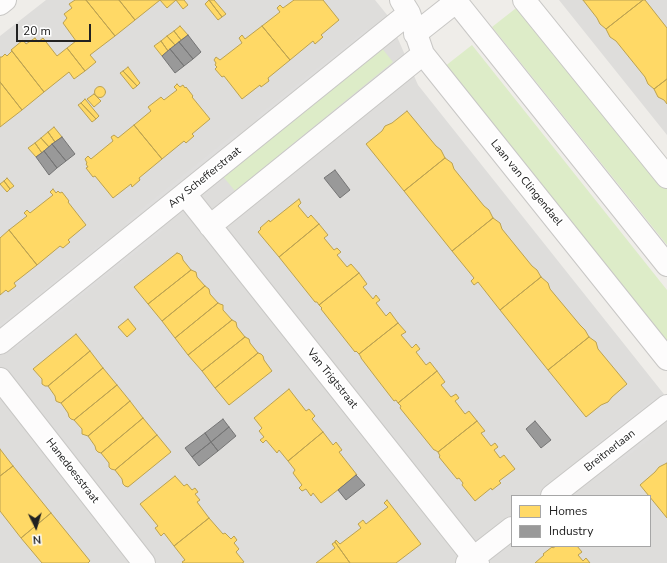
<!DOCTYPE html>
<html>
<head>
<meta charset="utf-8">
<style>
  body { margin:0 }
  #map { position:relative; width:667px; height:563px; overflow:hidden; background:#efede9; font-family:"Nunito Sans",sans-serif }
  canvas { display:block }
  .legend { position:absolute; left:511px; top:495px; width:140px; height:52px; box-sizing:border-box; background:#fff; border:1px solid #a6a6a6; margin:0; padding:5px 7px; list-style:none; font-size:12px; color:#212121 }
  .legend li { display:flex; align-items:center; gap:8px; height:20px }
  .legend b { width:20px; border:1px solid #a6a6a6 }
  .north { position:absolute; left:16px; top:507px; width:40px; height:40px; -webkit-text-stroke:3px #fff; paint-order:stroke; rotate:175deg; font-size:11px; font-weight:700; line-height:16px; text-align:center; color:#212121 }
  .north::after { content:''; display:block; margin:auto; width:14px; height:18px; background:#212121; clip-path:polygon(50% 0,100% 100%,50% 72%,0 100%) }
  .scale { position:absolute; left:16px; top:24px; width:75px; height:18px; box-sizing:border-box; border:2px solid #212121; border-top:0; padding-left:5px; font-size:12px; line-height:14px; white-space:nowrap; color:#212121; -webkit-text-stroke:3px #fff; paint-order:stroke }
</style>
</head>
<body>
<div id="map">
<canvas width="667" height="563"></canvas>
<ul class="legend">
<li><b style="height:11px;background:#ffd966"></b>Homes</li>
<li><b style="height:11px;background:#999"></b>Industry</li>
</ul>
<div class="north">N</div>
<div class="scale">20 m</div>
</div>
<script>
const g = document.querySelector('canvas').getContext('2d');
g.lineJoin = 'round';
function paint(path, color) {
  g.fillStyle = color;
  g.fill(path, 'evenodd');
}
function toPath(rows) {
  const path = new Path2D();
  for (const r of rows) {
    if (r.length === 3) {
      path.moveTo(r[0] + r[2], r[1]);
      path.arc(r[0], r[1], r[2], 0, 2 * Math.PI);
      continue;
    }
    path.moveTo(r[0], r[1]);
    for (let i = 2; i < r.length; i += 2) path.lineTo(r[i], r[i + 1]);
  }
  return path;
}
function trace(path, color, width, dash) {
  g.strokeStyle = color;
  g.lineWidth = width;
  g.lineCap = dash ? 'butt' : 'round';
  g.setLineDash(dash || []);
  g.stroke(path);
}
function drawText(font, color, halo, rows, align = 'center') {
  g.font = font + ' "Nunito Sans",sans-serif';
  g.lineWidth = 4;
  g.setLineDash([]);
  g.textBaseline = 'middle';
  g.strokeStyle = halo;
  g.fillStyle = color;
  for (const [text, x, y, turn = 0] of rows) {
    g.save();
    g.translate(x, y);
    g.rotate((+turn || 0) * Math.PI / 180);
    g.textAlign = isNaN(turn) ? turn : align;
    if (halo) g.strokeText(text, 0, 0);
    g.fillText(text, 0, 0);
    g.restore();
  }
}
paint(toPath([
  [46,0,375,0,388,16,418,85,667,398,667,563,0,563,0,36],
  [512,496,650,496,650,546,512,546],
  [559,0,667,0,667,135]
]), '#dedddb');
paint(toPath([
  [520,5,667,188,667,245,492,27],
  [472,45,667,290,667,346,444,67],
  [381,47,393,62,235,191,221,174]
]), '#ddecc8');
paint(toPath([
  [367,28,371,33,260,123,256,117],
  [236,132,241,138,129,228,125,222],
  [159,225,163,231,17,348,13,342],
  [106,239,110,244,0,333,0,324],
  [654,398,657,402,596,451,592,447],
  [648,433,652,438,613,467,610,463]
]), '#dfdedd');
const homes = toPath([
  [75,0,86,0,115,36,90,55,96,62,85,71,67,48,76,41,63,23,67,18,64,14,72,8,69,4,75,0],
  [86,0,119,0,135,20,115,36,86,0],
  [119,0,160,0,135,20,119,0],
  [160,0,176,0,167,8,160,0],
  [176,0,184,0,188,5,183,9,176,0],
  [209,0,214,0,226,14,222,17,209,0],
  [209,0,222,17,218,20,205,4,209,0],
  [294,0,323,0,339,20,321,35,323,37,315,44,313,41,290,60,262,26,280,12,277,8,280,5,283,8,294,0],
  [583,0,643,0,606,29,600,24,597,18,583,0],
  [643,0,645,0,667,28,667,79,654,89,648,84,645,77,616,41,610,37,606,29,643,0],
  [180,26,188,35,181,40,174,31,180,26],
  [262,26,290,60,268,78,269,81,261,87,260,85,242,99,224,76,222,77,215,69,217,67,215,65,216,63,214,60,216,57,220,60,242,43,239,38,242,35,245,39,262,26],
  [174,31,181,40,175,45,167,36,174,31],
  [167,36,175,45,168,51,161,41,167,36],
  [35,38,38,42,43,38,57,56,67,48,85,71,74,79,69,72,44,92,11,50,23,40,26,44,35,38],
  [161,41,168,51,162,56,154,46,161,41],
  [12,51,44,92,22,110,0,82,0,57,2,57,5,54,7,56,12,51],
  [128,67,140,83,137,86,123,71,128,67],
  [123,71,137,86,133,89,120,73,123,71],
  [667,79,667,104,664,100,658,97,654,89,667,79],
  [0,82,22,110,0,127,0,82],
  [177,84,180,87,183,85,185,88,186,87,193,96,192,97,210,119,192,134,194,136,186,143,184,141,162,159,134,125,151,111,148,107,161,97,164,100,177,90,174,87,177,84],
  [100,92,5.5],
  [94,94,101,101,94,107,87,99,94,94],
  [85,99,99,116,96,119,81,103,85,99],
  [81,103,96,119,92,122,78,105,81,103],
  [407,111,436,146,441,150,445,158,404,191,366,144,382,131,385,126,392,123,407,111],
  [134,125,162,159,139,178,140,180,132,187,131,184,113,198,95,176,93,177,86,168,88,167,86,164,87,163,85,159,88,156,91,159,113,141,111,137,114,135,118,138,134,125],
  [54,127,62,137,55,142,48,132,54,127],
  [48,132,55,142,49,147,41,138,48,132],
  [41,138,49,147,42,153,35,143,41,138],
  [35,143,42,153,36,157,28,148,35,143],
  [445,158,452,163,454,169,484,206,489,210,493,218,452,251,404,191,445,158],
  [7,178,14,186,10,189,4,181,7,178],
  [4,181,10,189,7,192,0,184,4,181],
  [53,189,56,193,58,191,60,193,62,192,69,201,68,202,86,225,68,240,70,242,63,248,60,246,37,265,9,230,27,216,24,213,27,210,30,213,53,195,50,192,53,189],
  [299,199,301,203,298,206,308,218,311,215,319,224,279,257,258,232,261,229,260,228,269,220,270,222,299,199],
  [493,218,500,223,502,229,532,266,537,270,541,277,500,310,478,282,474,285,471,281,474,278,452,251,493,218],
  [319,224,328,235,324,238,334,250,337,248,341,252,337,255,347,267,351,264,359,273,319,305,317,302,315,302,279,257,319,224],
  [9,230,37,265,14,283,16,286,8,292,6,290,0,295,0,238,9,230],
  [177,253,180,254,182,256,183,260,191,270,148,304,134,287,177,253],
  [191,270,196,272,197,277,205,286,162,321,148,304,191,270],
  [359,273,367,284,363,287,373,299,376,295,380,300,376,303,386,316,390,312,398,323,359,354,356,351,355,352,321,309,322,308,319,305,359,273],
  [541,277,548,283,550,289,580,325,585,330,589,337,548,370,500,310,541,277],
  [205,286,209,289,210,294,218,303,175,338,162,321,205,286],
  [218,303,220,304,223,305,223,310,232,320,188,355,175,338,218,303],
  [128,319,136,329,127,337,118,327,128,319],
  [232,320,236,322,237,327,245,337,202,371,188,355,232,320],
  [398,323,406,332,401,335,412,348,416,344,420,349,416,352,426,365,430,362,437,371,398,403,396,400,394,401,377,379,361,358,361,357,359,354,398,323],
  [76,334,90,351,48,386,45,386,42,384,42,379,33,369,76,334],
  [245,337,249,339,250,343,258,353,215,388,202,371,245,337],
  [589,337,596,342,598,349,627,384,612,397,608,402,601,405,586,417,548,370,589,337],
  [90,351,103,368,61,403,58,402,56,401,55,396,48,386,90,351],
  [258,353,261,354,263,356,264,360,272,371,229,405,215,388,258,353],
  [103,368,117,385,74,420,71,419,69,417,68,413,61,403,103,368],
  [437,371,445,382,441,385,451,397,456,394,459,398,455,401,465,414,469,411,477,421,438,452,435,450,434,450,400,408,401,406,398,403,437,371],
  [117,385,130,401,88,436,82,434,82,429,74,420,117,385],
  [289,389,306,411,309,409,315,416,312,419,323,432,288,461,279,450,277,453,266,440,263,443,260,440,264,437,259,431,262,428,254,418,289,389],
  [130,401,143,418,101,453,98,452,96,450,95,446,88,436,130,401],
  [143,418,157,435,115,470,111,469,109,467,109,463,101,453,143,418],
  [477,421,485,431,481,433,491,446,495,443,498,447,494,450,500,458,504,455,515,469,499,481,501,483,492,490,491,488,475,501,462,485,463,483,459,478,457,479,439,457,440,456,438,452,477,421],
  [323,432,333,445,336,442,342,450,339,452,357,475,321,503,313,493,311,496,306,489,302,491,299,488,302,485,293,473,295,470,288,461,323,432],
  [157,435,171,452,128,487,125,486,123,484,122,479,115,470,157,435],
  [0,449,13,466,0,476,0,449],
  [667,463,667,518,640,485,655,472,659,467,667,463],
  [13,466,51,513,21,538,0,511,0,476,13,466],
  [175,476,184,486,187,484,192,490,195,488,198,492,195,494,200,500,197,502,209,518,174,546,164,533,161,536,155,528,158,526,140,504,175,476],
  [387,500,421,544,396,563,350,563,335,542,336,540,340,544,361,528,358,524,363,520,366,524,388,507,384,503,387,500],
  [51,513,90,561,88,563,42,563,21,538,51,513],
  [209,518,223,534,225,533,231,539,234,536,237,540,234,543,239,549,236,552,244,562,242,563,183,563,182,562,185,560,174,546,209,518],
  [335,542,350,563,316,563,335,548,332,544,335,542],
  [556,546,577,546,582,552,578,555,583,561,586,558,590,563,535,563,544,555,543,554,552,547,553,548,556,546]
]);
paint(homes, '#ffd966');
trace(homes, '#bca251', 1);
const industry = toPath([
  [188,35,201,52,193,59,179,42,188,35],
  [179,42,193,59,184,66,170,49,179,42],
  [170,49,184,66,175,73,162,56,170,49],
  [62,137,75,154,66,161,52,144,62,137],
  [52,144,66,161,57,168,44,151,52,144],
  [44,151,57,168,49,175,36,157,44,151],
  [335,170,350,190,340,198,324,178,335,170],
  [223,419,229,427,211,442,205,433,223,419],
  [535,421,551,440,541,448,526,429,535,421],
  [229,427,236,436,218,451,211,442,229,427],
  [205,433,211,442,192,457,185,448,205,433],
  [211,442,218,451,199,466,192,457,211,442],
  [356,475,365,485,346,500,338,490,356,475]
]);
paint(industry, '#999');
trace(industry, '#757575', 1);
const street = toPath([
  [401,0,409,13,423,54,667,359],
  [455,0,667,265],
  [524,0,667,177],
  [0,4,5,0],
  [415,34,458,0],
  [185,194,478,563],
  [210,226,423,54],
  [0,343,409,13],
  [0,379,144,563],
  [552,496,667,406],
  [467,563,512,528]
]);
trace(street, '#c8c7c5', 24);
trace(street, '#fdfcfc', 22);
drawText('11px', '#212121', '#fff', [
  ["Ary Schefferstraat",205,178,-39],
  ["Laan van Clingendael",526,183,51],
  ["Van Trigtstraat",332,379,51],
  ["Breitnerlaan",610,451,-38],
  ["Hanedoesstraat",72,471,52]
]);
</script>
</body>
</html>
